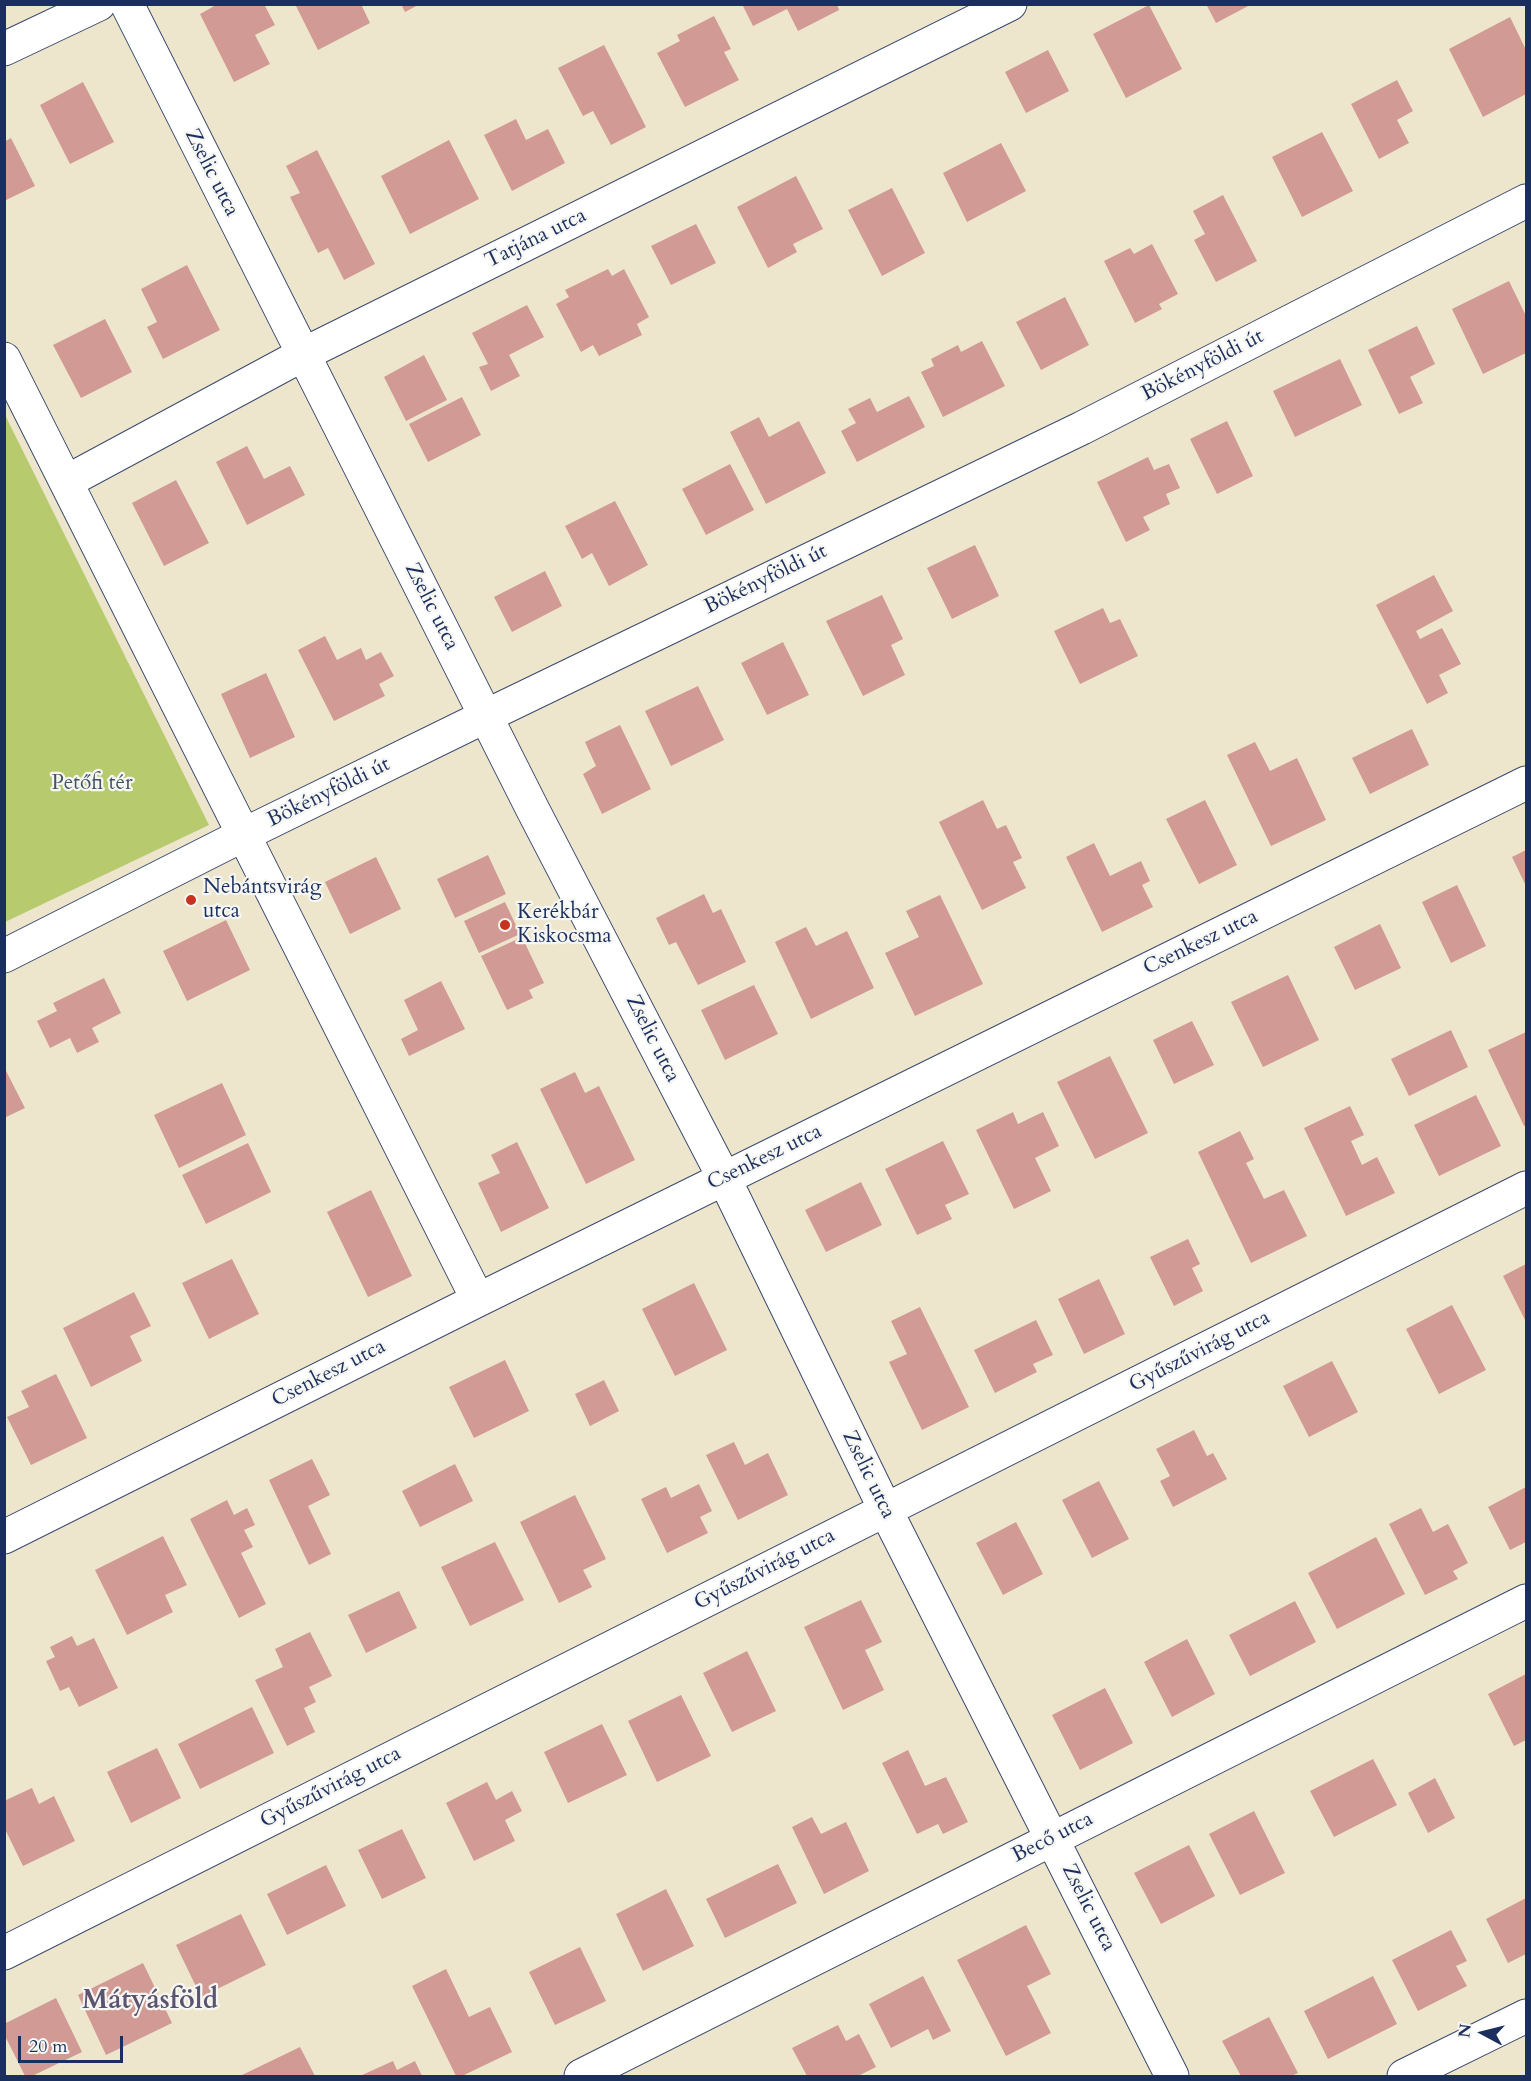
<!DOCTYPE html>
<html>
<head>
<meta charset="utf-8">
<style>
  body { margin:0 }
  #map { position:relative; width:1531px; height:2081px; overflow:hidden; background:#ede6cc; font-family:Cardo,serif }
  canvas { display:block }
  .frame { position:absolute; inset:0; border:6px solid #1b2f5e; pointer-events:none }
  .north { position:absolute; left:1453px; top:2003px; width:60px; height:60px; -webkit-text-stroke:4px #f6f6f2; paint-order:stroke; rotate:277deg; font-size:16px; font-weight:700; line-height:24px; text-align:center; color:#1b2f5e }
  .north::after { content:''; display:block; margin:auto; width:21px; height:27px; background:#1b2f5e; clip-path:polygon(50% 0,100% 100%,50% 72%,0 100%) }
  .scale { position:absolute; left:18px; top:2036px; width:105px; height:27px; box-sizing:border-box; border:3px solid #1b2f5e; border-top:0; padding-left:8px; font-size:18px; line-height:21px; white-space:nowrap; color:#1b2f5e; -webkit-text-stroke:4px #f6f6f2; paint-order:stroke }
</style>
</head>
<body>
<div id="map">
<canvas width="1531" height="2081"></canvas>
<div class="frame"></div>
<div class="north">N</div>
<div class="scale">20 m</div>
</div>
<script>
const g = document.querySelector('canvas').getContext('2d');
g.lineJoin = 'round';
function paint(path, color) {
  g.fillStyle = color;
  g.fill(path, 'evenodd');
}
function toPath(rows) {
  const path = new Path2D();
  for (const r of rows) {
    path.moveTo(r[0], r[1]);
    for (let i = 2; i < r.length; i += 2) path.lineTo(r[i], r[i + 1]);
  }
  return path;
}
function trace(path, color, width, dash) {
  g.strokeStyle = color;
  g.lineWidth = width;
  g.lineCap = dash ? 'butt' : 'round';
  g.setLineDash(dash || []);
  g.stroke(path);
}
function drawText(font, color, halo, rows, align = 'center') {
  g.font = font + ' Cardo,serif';
  g.lineWidth = 4.5;
  g.setLineDash([]);
  g.textBaseline = 'middle';
  g.strokeStyle = halo;
  g.fillStyle = color;
  for (const [text, x, y, turn = 0] of rows) {
    g.save();
    g.translate(x, y);
    g.rotate((+turn || 0) * Math.PI / 180);
    g.textAlign = isNaN(turn) ? turn : align;
    if (halo) g.strokeText(text, 0, 0);
    g.fillText(text, 0, 0);
    g.restore();
  }
}
paint(toPath([
  [4,413,209,825,5,922,4,922]
]), '#b7ca6e');
paint(toPath([
  [218,4,264,4,275,25,255,35,270,64,234,82,200,14],
  [295,4,361,4,370,23,318,50],
  [401,4,420,4,405,12],
  [742,4,837,4,839,10,798,31,787,9,753,26],
  [1206,4,1252,4,1216,23],
  [1149,5,1182,69,1126,98,1093,34],
  [714,16,731,49,724,52,739,80,685,107,657,53,680,41,677,35],
  [1510,17,1526,50,1526,94,1483,117,1449,49],
  [604,45,646,127,611,145,593,111,583,116,558,68],
  [1048,50,1069,91,1026,113,1005,72],
  [1397,80,1413,111,1397,120,1409,143,1379,159,1351,104],
  [83,82,114,142,70,164,40,105],
  [516,119,526,140,548,129,565,163,512,191,484,135],
  [1322,132,1353,191,1302,217,1272,157],
  [11,138,35,186,4,201,4,142],
  [449,140,479,199,410,234,381,176],
  [1001,143,1026,191,967,222,943,173],
  [317,150,375,264,344,280,328,248,318,253,290,197,300,193,286,166],
  [796,176,823,229,793,244,797,252,768,268,737,207],
  [892,188,925,253,882,276,848,210],
  [1223,195,1257,261,1216,282,1194,240,1205,234,1193,211],
  [696,224,716,263,671,285,651,246],
  [1152,244,1178,294,1159,304,1162,309,1135,323,1104,261,1130,248,1134,254],
  [187,265,220,330,163,359,147,327,157,322,141,289],
  [608,269,612,276,624,269,649,317,637,324,642,335,599,356,593,345,581,352,556,304,569,297,565,290],
  [1509,281,1526,316,1526,353,1483,374,1452,309],
  [1065,297,1089,345,1041,370,1016,322],
  [527,305,544,337,509,355,520,376,491,391,479,367,488,364,472,333],
  [105,319,132,372,81,398,53,345],
  [1417,326,1435,364,1410,377,1423,403,1399,414,1368,350],
  [982,341,1005,386,943,417,921,372,934,366,931,359,958,345,961,352],
  [424,355,447,400,406,421,384,377],
  [1340,359,1362,405,1295,437,1273,391],
  [909,396,925,427,857,462,841,431,856,423,848,409,870,398,877,412],
  [462,397,481,435,428,462,409,424],
  [759,417,769,437,799,421,826,473,766,504,730,432],
  [1227,421,1253,476,1217,494,1190,439],
  [247,446,264,479,290,466,305,495,247,525,216,462],
  [1148,457,1154,470,1169,464,1180,488,1166,494,1170,504,1143,517,1150,530,1126,542,1097,482],
  [730,464,754,510,706,535,682,489],
  [176,480,209,543,164,566,132,503],
  [615,501,648,565,609,586,592,553,582,559,565,526],
  [975,545,999,596,952,619,927,568],
  [545,571,562,606,512,632,494,597],
  [1434,575,1453,611,1416,631,1420,639,1442,628,1461,664,1439,675,1448,693,1427,704,1376,605],
  [882,595,903,639,891,645,905,675,863,696,826,621],
  [1103,608,1110,623,1120,619,1138,656,1080,684,1054,631],
  [325,636,337,660,361,648,366,660,381,652,394,676,379,684,385,696,334,721,298,650],
  [783,642,809,695,767,715,741,663],
  [266,673,295,737,250,758,221,694],
  [698,686,724,740,671,766,645,711],
  [620,725,651,789,602,814,583,774,596,766,585,742],
  [1412,729,1429,765,1370,794,1352,758],
  [1255,742,1270,771,1297,758,1326,820,1271,846,1227,755],
  [983,800,997,829,1006,825,1022,858,1013,862,1026,888,982,910,939,822],
  [1205,800,1237,865,1199,884,1166,819],
  [1094,843,1110,876,1141,861,1150,881,1142,885,1153,907,1102,932,1066,857],
  [1526,850,1526,886,1512,857],
  [488,855,506,894,455,918,437,879],
  [376,857,401,909,350,934,325,882],
  [1457,885,1486,946,1451,963,1422,902],
  [704,894,713,913,721,909,746,962,698,985,676,942,669,945,656,918],
  [940,895,983,984,915,1016,885,953,919,937,906,911],
  [505,902,520,934,479,953,464,921],
  [226,920,250,970,187,1001,163,951],
  [1380,924,1401,968,1355,990,1334,947],
  [806,927,816,946,847,931,874,988,811,1019,775,942],
  [522,937,544,983,529,990,533,998,507,1010,481,956],
  [1288,975,1319,1040,1263,1067,1231,1002],
  [104,978,121,1013,92,1028,99,1042,77,1053,70,1038,50,1048,37,1021,57,1011,53,1003],
  [441,981,465,1029,409,1056,401,1039,418,1030,404,1000],
  [754,985,778,1034,725,1060,701,1010],
  [1192,1021,1214,1065,1174,1084,1153,1040],
  [1451,1030,1468,1067,1409,1096,1391,1059],
  [1526,1032,1526,1125,1524,1126,1488,1050],
  [1110,1056,1148,1133,1095,1159,1057,1082],
  [4,1067,25,1108,4,1118],
  [575,1072,585,1093,599,1086,635,1160,586,1184,540,1089],
  [222,1083,246,1135,179,1168,154,1115],
  [1476,1095,1501,1146,1439,1176,1414,1125],
  [1350,1106,1364,1135,1351,1141,1362,1165,1377,1157,1395,1193,1346,1216,1304,1128],
  [1013,1112,1018,1124,1043,1112,1059,1146,1035,1158,1051,1191,1014,1209,976,1130],
  [1240,1131,1254,1159,1246,1163,1264,1199,1284,1190,1307,1236,1251,1263,1198,1152],
  [943,1141,969,1194,945,1205,952,1219,917,1235,885,1169],
  [517,1142,549,1208,501,1232,478,1183,500,1173,491,1155],
  [248,1143,271,1192,206,1224,182,1175],
  [861,1182,882,1225,826,1252,805,1210],
  [371,1190,412,1276,368,1297,327,1212],
  [1188,1239,1200,1264,1192,1268,1203,1291,1174,1306,1150,1257],
  [232,1259,259,1314,209,1339,182,1283],
  [1526,1264,1526,1322,1503,1276],
  [1099,1279,1125,1334,1084,1354,1058,1299],
  [694,1283,727,1350,675,1376,642,1309],
  [134,1292,151,1326,130,1336,142,1361,91,1387,63,1328],
  [1452,1305,1486,1370,1439,1394,1406,1329],
  [920,1307,969,1407,922,1430,889,1362,907,1354,891,1321],
  [1036,1320,1053,1355,1033,1364,1037,1372,995,1393,974,1350],
  [505,1360,529,1411,474,1438,449,1387],
  [1332,1361,1358,1412,1309,1437,1283,1386],
  [56,1374,87,1438,31,1465,7,1417,29,1407,21,1391],
  [604,1380,619,1411,590,1426,575,1394],
  [1194,1430,1207,1456,1213,1453,1227,1479,1173,1507,1160,1481,1170,1476,1156,1449],
  [734,1442,745,1465,768,1453,788,1495,738,1520,706,1455],
  [312,1459,330,1495,308,1506,331,1554,309,1565,269,1480],
  [455,1464,473,1501,420,1527,402,1491],
  [1099,1481,1129,1539,1092,1558,1062,1500],
  [699,1484,712,1511,700,1517,708,1533,667,1553,641,1499,666,1487,671,1498],
  [1526,1487,1526,1542,1510,1550,1488,1507],
  [575,1495,606,1559,583,1570,592,1587,559,1603,520,1522],
  [227,1500,234,1515,247,1508,255,1525,244,1530,253,1547,241,1553,266,1604,239,1618,190,1519],
  [1421,1508,1433,1532,1448,1524,1468,1563,1453,1571,1458,1579,1425,1595,1389,1524],
  [1016,1522,1043,1574,1003,1595,976,1543],
  [163,1536,187,1585,165,1595,173,1612,127,1635,95,1570],
  [1376,1537,1405,1594,1337,1629,1308,1573],
  [495,1542,524,1600,470,1626,441,1567],
  [399,1591,417,1628,366,1653,348,1615],
  [861,1600,882,1642,865,1650,884,1690,843,1710,804,1627],
  [1295,1601,1316,1642,1250,1676,1229,1635],
  [310,1632,332,1676,309,1687,316,1702,304,1708,315,1732,287,1746,255,1680,283,1667,275,1649],
  [72,1636,77,1646,94,1638,118,1688,79,1707,69,1687,60,1691,46,1661,55,1657,50,1647],
  [1187,1639,1215,1694,1172,1717,1144,1662],
  [747,1651,776,1711,732,1732,703,1673],
  [1526,1674,1526,1740,1514,1746,1488,1694],
  [1105,1688,1133,1743,1080,1770,1052,1715],
  [681,1695,711,1756,657,1782,628,1721],
  [252,1707,274,1753,200,1789,178,1744],
  [602,1724,627,1775,568,1803,544,1752],
  [157,1748,181,1798,131,1823,107,1772],
  [908,1750,925,1786,946,1777,968,1822,943,1834,938,1824,917,1834,882,1763],
  [1373,1759,1397,1805,1334,1837,1310,1791],
  [1435,1778,1455,1818,1428,1833,1408,1793],
  [487,1782,496,1800,512,1791,522,1811,505,1820,515,1841,474,1861,446,1803],
  [32,1788,39,1804,54,1796,75,1841,23,1866,4,1827,4,1801],
  [1254,1811,1285,1873,1240,1895,1209,1834],
  [812,1817,821,1834,846,1822,869,1871,824,1894,792,1827],
  [402,1829,426,1878,382,1899,358,1850],
  [1189,1845,1215,1896,1161,1924,1134,1873],
  [778,1864,797,1903,725,1938,706,1899],
  [326,1865,346,1906,287,1935,267,1894],
  [666,1889,694,1946,643,1971,616,1914],
  [1526,1898,1526,1954,1508,1963,1486,1919],
  [241,1914,266,1965,201,1997,176,1945],
  [1026,1925,1051,1974,1027,1986,1051,2033,1006,2056,957,1960],
  [1451,1930,1467,1961,1456,1966,1467,1986,1418,2011,1392,1960],
  [580,1947,606,2001,555,2025,529,1972],
  [143,1963,172,2023,106,2055,78,1995],
  [446,1969,469,2017,490,2007,512,2052,462,2076,456,2076,412,1986],
  [923,1976,951,2031,933,2040,928,2029,891,2048,869,2004],
  [1373,1976,1397,2024,1328,2059,1304,2011],
  [56,1998,82,2052,32,2076,25,2076,4,2034,4,2024],
  [1269,2017,1298,2073,1291,2076,1241,2076,1222,2041],
  [838,2025,846,2041,859,2034,876,2067,858,2076,807,2076,792,2048],
  [300,2047,315,2076,240,2076],
  [393,2061,397,2070,415,2061,422,2076,360,2076]
]), '#d19a94');
const minor = toPath([
  [127,4,533,810,724,1178,885,1509,1172,2076],
  [4,49,99,4],
  [4,359,478,1300],
  [66,482,302,355,1010,4],
  [4,1537,478,1300,1526,783],
  [4,1953,1526,1188],
  [581,2076,1526,1601],
  [1404,2076,1526,2016]
]);
const tertiary = toPath([
  [4,956,243,835,486,716,1082,428,1526,201]
]);
trace(minor, '#3a4a6e', 35);
trace(tertiary, '#3a4a6e', 35);
trace(minor, '#fff', 33);
trace(tertiary, '#fff', 33);
for (const [x, y, r, color] of [
  [191,900,6,"#c8321e"],
  [505,925,6,"#c8321e"]
]) {
  const dot = new Path2D();
  dot.arc(x, y, r, 0, 2 * Math.PI);
  g.fillStyle = color;
  g.fill(dot);
  trace(dot, '#f6f6f2', 2);
}
drawText('21px', '#1b2f5e', '#f6f6f2', [
  ["Zselic utca",211,173,63],
  ["Tatjána utca",536,239,-26],
  ["Bökényföldi út",1203,366,-27],
  ["Bökényföldi út",766,580,-26],
  ["Zselic utca",431,607,63],
  ["Bökényföldi út",329,793,-26],
  ["Csenkesz utca",1201,943,-26],
  ["Zselic utca",652,1039,63],
  ["Csenkesz utca",765,1158,-26],
  ["Gyűszűvirág utca",1200,1352,-27],
  ["Csenkesz utca",329,1374,-27],
  ["Zselic utca",868,1475,64],
  ["Gyűszűvirág utca",765,1570,-27],
  ["Gyűszűvirág utca",331,1788,-27],
  ["Becő utca",1053,1838,-27],
  ["Zselic utca",1088,1908,63]
]);
drawText('21px', '#425662', '#f6f6f2', [
  ["Petőfi tér",92,784]
]);
drawText('21px', '#1b2f5e', '#f6f6f2', [
  ["Nebántsvirág",203,888],
  ["utca",203,912],
  ["Kerékbár",517,913],
  ["Kiskocsma",517,937]
], 'left');
drawText('bold 27px', '#5b5471', '#f6f6f2', [
  ["Mátyásföld",150,2002]
]);
</script>
</body>
</html>
